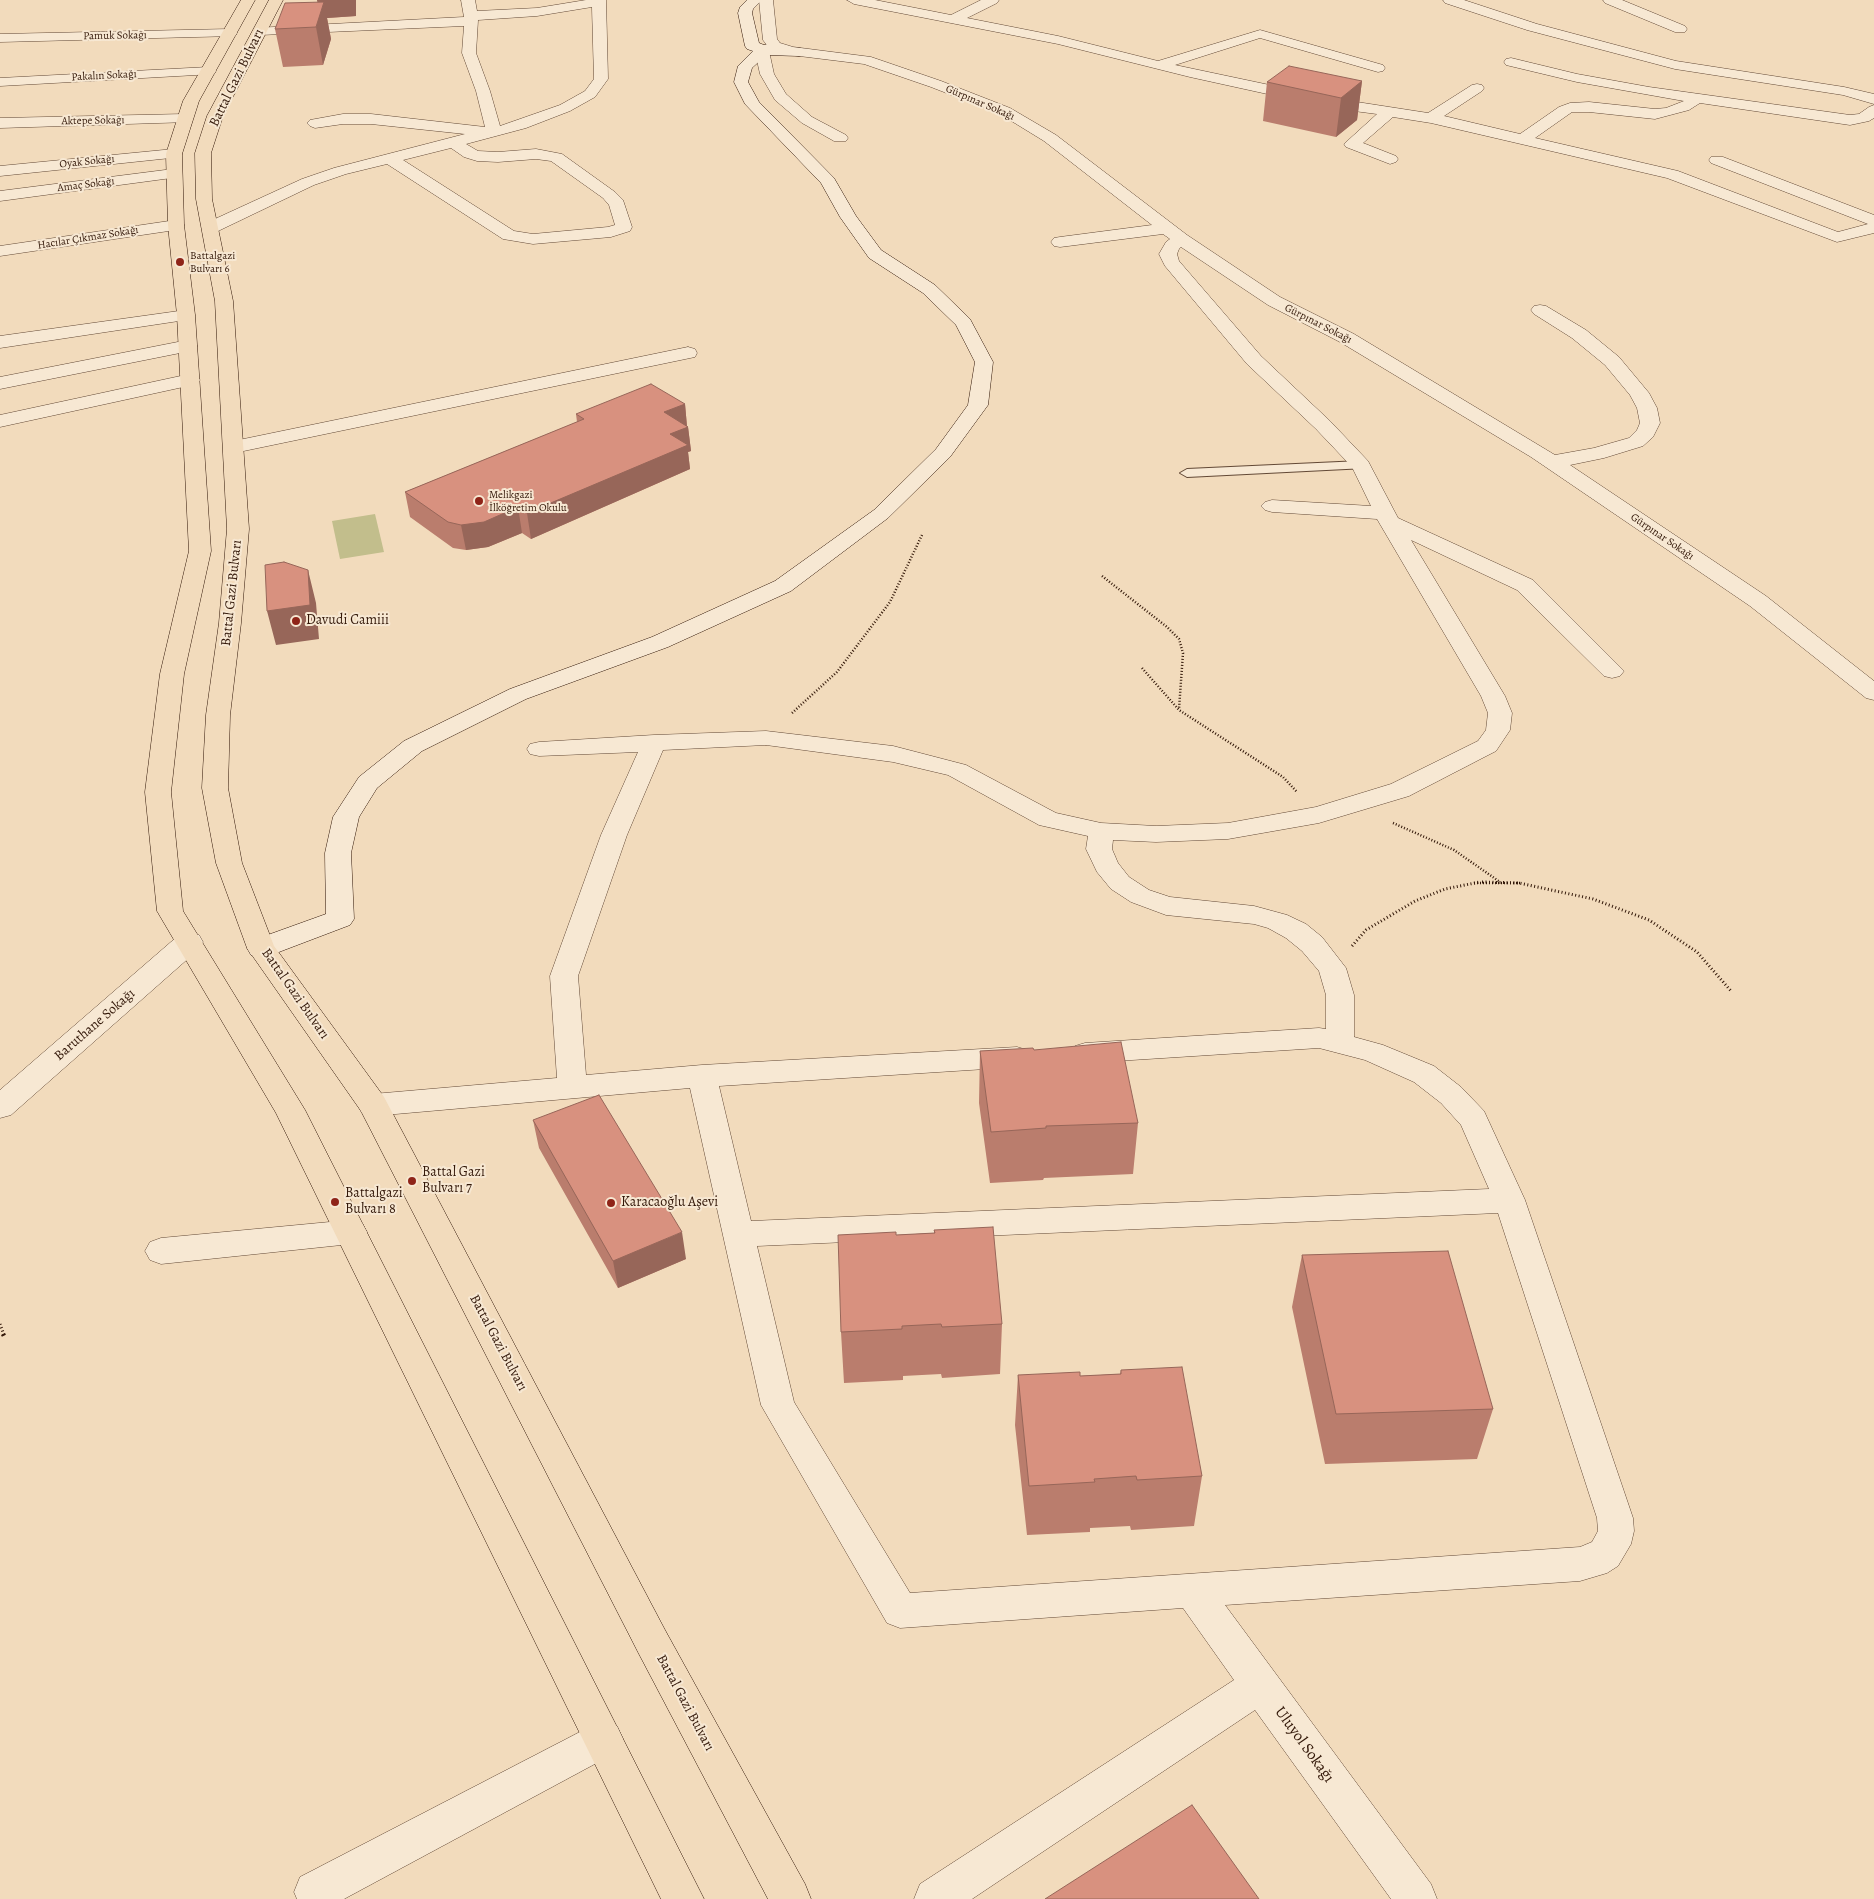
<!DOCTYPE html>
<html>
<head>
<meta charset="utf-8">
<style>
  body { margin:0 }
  canvas { display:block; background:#f2dbbc }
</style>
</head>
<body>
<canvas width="1874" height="1899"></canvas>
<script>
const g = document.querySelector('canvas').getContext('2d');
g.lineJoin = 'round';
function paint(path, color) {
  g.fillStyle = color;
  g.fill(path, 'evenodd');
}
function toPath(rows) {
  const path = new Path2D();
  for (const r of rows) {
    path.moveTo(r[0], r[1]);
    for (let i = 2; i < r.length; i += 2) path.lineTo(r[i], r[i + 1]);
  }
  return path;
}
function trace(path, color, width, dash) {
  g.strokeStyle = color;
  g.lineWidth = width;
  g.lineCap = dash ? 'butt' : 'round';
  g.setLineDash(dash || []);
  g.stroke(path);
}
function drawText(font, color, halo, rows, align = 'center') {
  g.font = font + ' Alegreya,serif';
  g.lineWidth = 4;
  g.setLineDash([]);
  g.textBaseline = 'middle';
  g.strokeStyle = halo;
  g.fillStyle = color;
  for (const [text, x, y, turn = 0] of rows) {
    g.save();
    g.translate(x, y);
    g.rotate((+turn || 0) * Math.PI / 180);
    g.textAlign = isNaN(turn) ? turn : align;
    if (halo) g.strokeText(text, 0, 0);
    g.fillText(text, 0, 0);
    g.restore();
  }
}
paint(toPath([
  [375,514,384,552,340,559,332,521]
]), '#c2be8c');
const lane = toPath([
  [1361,461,1368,465,1366,468,1187,477,1180,473,1187,469,1361,461]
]);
const street = toPath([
  [461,0,475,0,477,11,537,8,586,0,606,0,608,79,595,97,570,111,526,128,466,144,478,151,498,152,536,149,562,154,615,192,623,200,632,227,630,231,611,237,533,244,503,239,387,164,346,174,314,185,216,232,204,232,202,228,204,224,302,179,334,168,465,134,371,124,343,124,315,128,310,126,307,123,310,120,343,114,371,114,485,127,476,91,462,53,464,26,260,35,255,34,253,31,255,28,464,17,461,0],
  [592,7,594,79,585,91,560,105,500,126,490,91,476,53,478,20,537,16,592,7],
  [451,148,464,157,477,161,498,162,536,159,551,161,603,198,609,205,615,225,608,227,533,234,514,231,403,160,451,148],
  [759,0,773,0,777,39,780,43,793,47,871,57,941,81,1010,108,1056,135,1187,235,1280,297,1354,334,1555,455,1594,448,1629,438,1637,430,1640,423,1637,408,1630,395,1605,365,1572,338,1534,314,1531,310,1534,306,1540,305,1546,306,1586,330,1619,357,1649,393,1657,408,1660,423,1653,437,1643,446,1604,458,1570,465,1766,596,1874,681,1874,700,1866,698,1750,606,1531,457,1340,342,1268,305,1181,247,1179,249,1177,254,1179,261,1261,356,1330,421,1368,461,1398,518,1533,580,1624,671,1620,676,1612,678,1604,676,1517,590,1411,540,1505,696,1512,713,1510,730,1496,751,1409,796,1319,823,1228,839,1156,842,1113,840,1112,849,1118,863,1129,877,1149,890,1170,897,1254,906,1287,915,1306,924,1322,937,1346,968,1354,995,1354,1037,1383,1045,1434,1066,1461,1087,1484,1111,1525,1200,1633,1518,1634,1531,1631,1544,1618,1566,1607,1573,1580,1581,1225,1605,1431,1884,1437,1899,1391,1899,1255,1710,972,1899,914,1899,920,1884,1234,1680,1183,1608,900,1628,887,1623,761,1405,690,1088,373,1116,362,1113,358,1105,362,1097,373,1094,557,1078,550,976,601,835,638,752,539,756,530,754,527,749,530,744,539,742,654,735,766,731,893,746,966,765,1056,813,1101,823,1156,826,1228,823,1316,807,1391,784,1478,741,1486,730,1488,713,1481,696,1377,519,1272,512,1265,510,1261,506,1265,502,1272,500,1371,506,1352,467,1316,429,1247,364,1165,266,1159,254,1166,242,1170,239,1163,234,1060,247,1054,246,1051,242,1054,238,1060,237,1152,225,1044,141,1000,114,931,87,864,64,791,55,770,49,763,40,759,0],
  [766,745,893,762,948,775,1039,825,1088,836,1086,849,1097,872,1111,889,1131,902,1166,915,1254,924,1268,928,1286,938,1302,951,1319,971,1326,995,1326,1029,1319,1028,1085,1043,1075,1046,1070,1053,1075,1060,1085,1063,1319,1048,1365,1060,1414,1082,1441,1103,1461,1125,1489,1189,751,1221,719,1086,1017,1067,1027,1064,1032,1057,1027,1050,1017,1047,702,1065,586,1075,578,976,627,835,663,750,766,745],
  [1498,1213,1597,1518,1598,1531,1592,1542,1580,1547,910,1593,794,1402,757,1246,1498,1213],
  [847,0,875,0,951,15,981,0,999,0,997,3,967,18,1058,36,1158,61,1260,30,1383,65,1385,68,1383,71,1378,72,1260,38,1175,65,1331,98,1428,113,1472,85,1477,84,1482,85,1484,88,1482,91,1444,116,1520,134,1559,107,1570,103,1589,102,1655,109,1666,108,1684,101,1577,82,1506,65,1504,62,1506,59,1511,58,1577,74,1649,87,1850,115,1859,114,1869,107,1874,105,1874,118,1869,121,1850,125,1700,103,1689,110,1655,119,1589,112,1572,112,1535,138,1678,171,1838,232,1868,224,1711,163,1709,160,1711,157,1723,157,1874,215,1874,233,1837,242,1667,178,1431,123,1393,117,1363,143,1396,156,1398,159,1396,162,1390,164,1346,147,1344,144,1377,114,1331,108,1190,77,1058,44,854,4,847,0],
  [1443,0,1464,0,1537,24,1676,61,1844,87,1874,94,1874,104,1843,95,1675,69,1527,30,1445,3,1443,0],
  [1603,0,1622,0,1685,26,1687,29,1685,32,1675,32,1605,3,1603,0],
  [230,29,235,30,237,33,235,36,0,42,0,34,230,29],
  [762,47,767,48,769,51,774,74,786,94,812,117,846,135,848,138,846,141,834,141,802,123,775,100,760,74,755,51,757,48,762,47],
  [209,67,214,68,216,71,214,74,0,86,0,78,209,67],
  [185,114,190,116,193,119,190,122,0,128,0,118,185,114],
  [174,149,180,151,182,154,180,157,0,176,0,166,174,149],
  [173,169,179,171,181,174,179,177,0,201,0,191,173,169],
  [176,220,182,221,184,225,182,229,0,256,0,246,176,220],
  [186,310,192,311,195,315,192,319,0,348,0,336,186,310],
  [188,340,195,342,197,346,195,350,0,389,0,377,188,340],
  [688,347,695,349,697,353,695,357,234,453,227,451,224,447,227,443,234,441,688,347],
  [190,374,197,376,200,380,197,384,0,427,0,415,190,374],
  [189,933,199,935,203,942,199,949,11,1115,0,1118,0,1090,179,935,189,933],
  [351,1220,362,1223,367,1232,362,1241,351,1244,161,1264,150,1260,145,1251,150,1242,161,1238,351,1220],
  [603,1720,617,1726,623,1739,617,1752,344,1899,297,1899,294,1892,300,1877,603,1720]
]);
const secondary = toPath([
  [747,0,762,0,753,9,752,13,759,43,764,45,775,42,780,43,781,48,799,48,804,49,806,52,804,55,799,56,766,55,752,68,748,82,759,102,834,178,856,216,881,250,935,285,970,319,993,362,988,405,950,457,888,518,791,591,668,647,526,699,422,751,377,788,359,817,351,853,354,919,350,925,271,955,261,957,251,955,247,948,251,941,326,914,325,853,333,817,359,777,404,741,510,689,652,637,775,581,874,510,936,449,968,405,975,362,956,325,923,293,869,258,840,217,821,183,745,104,734,82,738,66,753,51,747,49,745,46,738,13,740,7,747,0]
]);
const primary = toPath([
  [241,0,255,0,199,101,182,154,184,225,195,315,211,551,184,674,171,792,183,911,305,1110,704,1899,661,1899,276,1113,157,911,145,792,160,674,189,551,177,315,168,225,166,154,183,101,241,0],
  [269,0,283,0,223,116,211,153,212,199,233,301,249,529,241,623,230,715,228,788,242,863,274,946,384,1097,665,1630,805,1884,811,1899,768,1899,639,1654,361,1111,247,948,216,863,202,788,206,715,219,623,227,529,215,301,196,199,195,153,207,116,269,0]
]);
trace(lane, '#634936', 2);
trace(street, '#634936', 1);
trace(secondary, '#331809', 1);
trace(primary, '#331809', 1);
trace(toPath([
  [1102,576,1167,627,1179,639,1183,653,1179,709],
  [1142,668,1179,710,1283,777,1297,792],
  [792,713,837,672,890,602,922,535],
  [1393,823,1454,850,1500,882],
  [1474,883,1520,883]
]), '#331809', 2.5, [1, 2]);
trace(toPath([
  [1482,882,1519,883,1593,899,1649,920,1697,952,1731,991],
  [1352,946,1366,930,1415,901,1445,889,1480,882],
  [0,1324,4,1335]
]), '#331809', 3, [1, 2.5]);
trace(toPath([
  [3,1334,4,1336]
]), '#331809', 4.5, [2, 3]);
paint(lane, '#f7e8d3');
paint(street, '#f7e8d3');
paint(secondary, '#f7e8d3');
paint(primary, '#f2dbbc');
paint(toPath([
  [317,0,356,0,356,16,327,18,331,39,323,65,283,67,275,29,318,2],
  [1362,81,1357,120,1336,137,1263,121,1267,82],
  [685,404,687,426,688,427,691,451,688,452,690,469,531,539,522,533,488,547,466,550,453,548,410,517,405,492,577,422,576,414],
  [1034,1050,1138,1123,1133,1174,1044,1178,1043,1180,990,1183,979,1103,980,1051],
  [533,1120,686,1259,618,1288,539,1148],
  [934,1230,1002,1324,1000,1374,942,1378,941,1374,903,1376,903,1380,844,1383,841,1332,896,1235,934,1233],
  [1302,1255,1493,1409,1477,1459,1325,1464,1292,1307],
  [1121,1370,1202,1476,1194,1526,1131,1530,1130,1526,1090,1528,1090,1532,1027,1535,1015,1425,1018,1375,1080,1376,1120,1374]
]), '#ba7d6d');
paint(toPath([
  [317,0,356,0,356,16,327,18,331,39,323,65,316,27,320,14],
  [1362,81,1357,120,1336,137,1341,98],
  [685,404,687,427,688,427,691,451,688,452,690,469,531,539,527,513,664,412],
  [518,507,522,533,488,547,466,550,461,525],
  [308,570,316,603,319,639,276,645,267,611],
  [682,1232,686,1259,618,1288,613,1261]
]), '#976659');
const building = toPath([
  [324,2,316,27,275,29,285,3,324,2],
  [1289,66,1362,81,1341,98,1267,82,1289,66],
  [651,384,685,404,664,412,688,427,670,434,688,445,527,513,518,507,484,522,461,525,448,522,405,492,584,419,576,414,651,384],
  [284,562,308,570,310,605,267,611,265,565,284,562],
  [1121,1042,1138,1123,1046,1126,1046,1128,991,1132,980,1051,1033,1048,1034,1050,1121,1042],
  [599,1095,682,1232,613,1261,533,1120,599,1095],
  [993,1227,1002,1324,942,1327,941,1324,902,1326,902,1329,841,1332,838,1235,896,1232,896,1235,935,1233,934,1230,993,1227],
  [1448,1251,1493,1409,1336,1414,1302,1255,1448,1251],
  [1182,1367,1202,1476,1137,1480,1136,1476,1094,1479,1095,1482,1029,1486,1018,1375,1080,1372,1080,1376,1121,1374,1121,1370,1182,1367],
  [1192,1805,1259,1899,1045,1899,1192,1805]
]);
paint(building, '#d8917f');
trace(building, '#976659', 1);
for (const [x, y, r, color] of [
  [180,262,5,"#8f2418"],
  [479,501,5,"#8f2418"],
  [296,621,5,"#8f2418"],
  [412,1181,5,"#8f2418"],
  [335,1202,5,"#8f2418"],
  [611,1203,5,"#8f2418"]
]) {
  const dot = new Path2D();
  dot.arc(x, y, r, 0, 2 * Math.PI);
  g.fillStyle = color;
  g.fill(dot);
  trace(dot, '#f7e8d3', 2);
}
drawText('11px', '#331809', '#f7e8d3', [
  ["Pamuk Sokağı",115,36,-1],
  ["Pakalın Sokağı",104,76,-3],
  ["Gürpınar Sokağı",980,103,23],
  ["Aktepe Sokağı",93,121,-1],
  ["Oyak Sokağı",87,162,-6],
  ["Amaç Sokağı",86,185,-7],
  ["Hacılar Çıkmaz Sokağı",88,238,-9],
  ["Gürpınar Sokağı",1318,324,27],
  ["Gürpınar Sokağı",1662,537,34]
]);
drawText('11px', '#331809', '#f7e8d3', [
  ["Battalgazi",190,256],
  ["Bulvarı 6",190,269],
  ["Melikgazi",489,495],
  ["İlköğretim Okulu",489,508]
], 'left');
drawText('14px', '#331809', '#f7e8d3', [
  ["Battal Gazi Bulvarı",237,78,-64],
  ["Battal Gazi Bulvarı",232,593,-84],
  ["Battal Gazi Bulvarı",295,994,55],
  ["Baruthane Sokağı",95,1025,-41],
  ["Battal Gazi Bulvarı",498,1343,62],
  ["Battal Gazi Bulvarı",685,1703,62]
]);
drawText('14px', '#331809', '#f7e8d3', [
  ["Davudi Camiii",306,621],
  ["Battal Gazi",422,1173],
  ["Bulvarı 7",422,1189],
  ["Battalgazi",345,1194],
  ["Bulvarı 8",345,1210],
  ["Karacaoğlu Aşevi",621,1203]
], 'left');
drawText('16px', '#331809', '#f7e8d3', [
  ["Uluyol Sokağı",1304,1745,54]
]);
</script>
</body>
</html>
